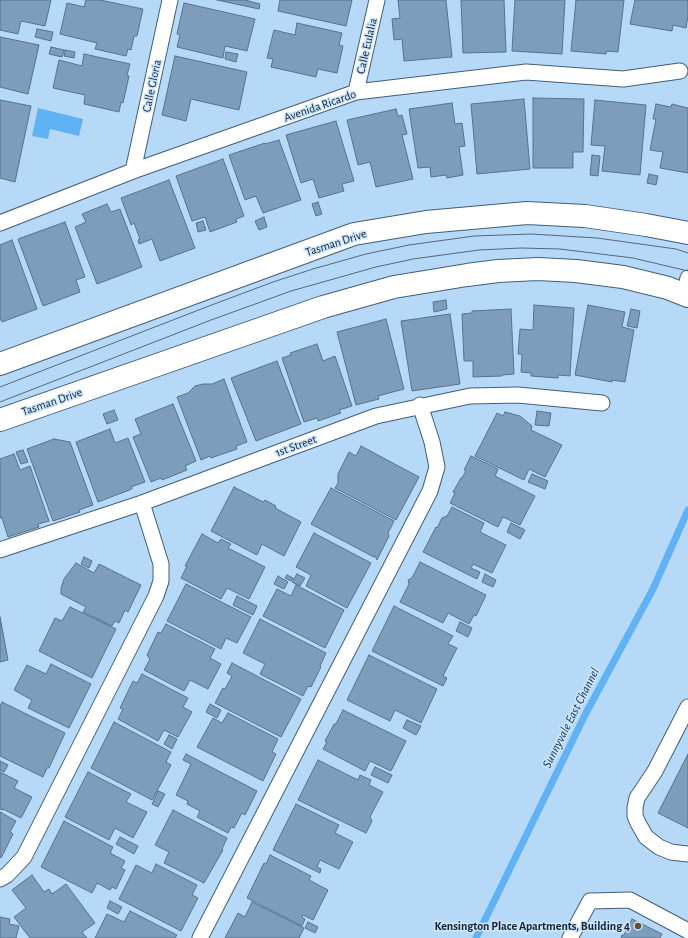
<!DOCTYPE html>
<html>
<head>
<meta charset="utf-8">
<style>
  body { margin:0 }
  canvas { display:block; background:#b7d9f8 }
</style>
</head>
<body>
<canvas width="688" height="938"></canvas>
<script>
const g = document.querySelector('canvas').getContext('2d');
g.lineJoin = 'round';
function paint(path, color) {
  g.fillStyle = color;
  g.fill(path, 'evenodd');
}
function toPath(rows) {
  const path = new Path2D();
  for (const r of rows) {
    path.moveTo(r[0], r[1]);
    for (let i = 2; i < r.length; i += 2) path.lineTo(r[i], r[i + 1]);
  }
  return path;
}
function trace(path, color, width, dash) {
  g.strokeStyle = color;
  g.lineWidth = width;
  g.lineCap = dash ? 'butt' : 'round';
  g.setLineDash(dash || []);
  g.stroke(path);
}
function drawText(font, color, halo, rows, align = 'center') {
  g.font = font + ' "Alegreya Sans",sans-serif';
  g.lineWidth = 3;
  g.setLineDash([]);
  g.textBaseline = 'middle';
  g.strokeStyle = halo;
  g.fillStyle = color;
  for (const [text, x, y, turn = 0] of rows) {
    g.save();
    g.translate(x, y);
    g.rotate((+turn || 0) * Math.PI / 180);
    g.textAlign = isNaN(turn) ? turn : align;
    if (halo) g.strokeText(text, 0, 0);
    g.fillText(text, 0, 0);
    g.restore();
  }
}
paint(toPath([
  [38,108,83,119,79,136,50,129,48,139,32,136]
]), '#61b1f5');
trace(toPath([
  [476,938,586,713,653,589,688,510]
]), '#61b1f5', 7);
const building = toPath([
  [0,0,51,0,45,26,21,21,18,34,0,30,0,0],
  [86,0,100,0,143,9,137,36,134,36,131,50,128,49,126,56,95,49,97,43,60,34,67,3,84,7,86,0],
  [217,0,245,0,260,4,259,9,217,0],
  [280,0,352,0,346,26,278,11,280,0],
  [398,0,446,0,452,57,404,61,402,39,394,40,392,19,400,18,398,0],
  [461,0,504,0,506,52,463,53,461,0],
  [515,0,565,0,562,54,512,51,515,0],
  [576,0,624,0,618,52,607,51,606,54,571,51,576,0],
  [635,0,688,0,688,16,686,28,673,25,672,31,630,24,635,0],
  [184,3,255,19,247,51,225,46,223,58,177,47,180,35,177,34,184,3],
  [297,23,342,33,339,45,343,46,337,73,318,69,316,77,271,67,273,59,267,58,274,30,295,35,297,23],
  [37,29,53,32,51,41,35,37,37,29],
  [0,37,39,45,28,94,0,87,0,37],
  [51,47,64,50,62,57,49,54,51,47],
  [65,50,75,52,74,58,64,56,65,50],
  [226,52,238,54,236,62,225,59,226,52],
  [84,54,130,64,127,75,129,76,123,103,121,102,119,112,84,104,85,95,53,88,59,60,82,66,84,54],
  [175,56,247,72,239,110,191,99,186,121,162,115,175,56],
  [533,98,584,99,583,152,573,152,573,168,533,168,533,98],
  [524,99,530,169,477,174,471,104,524,99],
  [0,100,31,106,15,182,0,178,0,100],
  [595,100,646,105,640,175,602,171,605,146,591,145,595,100],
  [452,103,455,124,462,123,465,146,459,147,463,175,447,178,446,175,431,177,430,167,418,168,409,109,452,103],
  [656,104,671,107,672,104,688,108,688,173,660,168,663,152,650,150,656,119,653,119,656,104],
  [396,109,398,116,402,115,407,134,402,135,413,179,376,187,370,162,358,165,347,120,396,109],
  [336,121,354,181,342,184,344,191,319,198,313,179,301,183,286,135,336,121],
  [279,140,301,200,263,213,256,196,245,200,229,155,265,143,265,144,279,140],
  [592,155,600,156,598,176,590,175,592,155],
  [223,159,244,216,236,219,237,222,210,232,205,217,192,221,176,176,223,159],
  [649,174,658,176,656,185,647,183,649,174],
  [169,180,195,248,160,261,152,239,139,244,138,240,140,239,134,223,131,225,121,198,169,180],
  [318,202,322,214,316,216,312,204,318,202],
  [107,204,111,212,120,209,142,267,97,284,75,227,86,222,82,214,107,204],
  [264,217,267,227,259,230,255,221,264,217],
  [203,221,206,230,198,232,196,223,203,221],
  [65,222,85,277,76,280,80,292,43,306,18,239,65,222],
  [12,240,37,309,2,322,0,318,0,245,12,240],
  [446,300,447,309,434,312,433,302,446,300],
  [534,305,574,308,570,376,558,375,558,378,531,376,531,373,521,372,522,354,518,354,520,329,533,330,534,305],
  [588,305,625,312,622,327,634,330,625,382,612,380,612,382,575,375,588,305],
  [511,309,514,374,502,375,502,376,473,377,473,361,464,361,462,314,472,313,472,311,511,309],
  [631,309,640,311,637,328,627,326,631,309],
  [450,314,460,384,412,391,401,321,450,314],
  [386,319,404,389,378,396,379,399,356,405,337,332,386,319],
  [317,344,323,361,335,356,352,406,339,410,341,413,318,421,317,418,304,422,282,358,291,355,290,353,317,344],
  [277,361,301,424,256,441,231,378,277,361],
  [224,379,247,442,236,446,237,449,211,458,210,456,201,460,177,397,188,393,195,386,203,384,212,384,224,379],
  [173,404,196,461,185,466,187,470,162,480,161,478,151,482,133,437,141,434,135,419,173,404],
  [114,410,118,420,107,424,103,414,114,410],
  [537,411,551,413,549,426,535,425,537,411],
  [505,412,520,416,532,426,531,430,562,445,545,477,529,469,524,480,475,456,497,413,503,416,505,412],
  [110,429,115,443,128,438,145,482,131,487,132,489,98,502,76,442,110,429],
  [54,439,70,442,93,505,79,510,80,512,53,521,27,449,54,439],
  [361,446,419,477,396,520,335,488,338,483,338,474,349,452,356,456,361,446],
  [23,450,28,462,21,464,16,452,23,450],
  [14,454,20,470,30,466,49,521,38,524,39,527,8,537,2,518,0,518,0,459,14,454],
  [471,456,498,469,495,476,535,496,520,525,503,517,498,527,450,503,455,493,453,492,461,478,462,478,466,471,464,470,471,456],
  [532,474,548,481,545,489,528,482,532,474],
  [234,487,263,502,265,500,276,506,275,508,301,522,284,556,262,544,257,555,211,531,234,487],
  [331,488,394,521,388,533,389,536,377,560,375,556,374,557,311,524,331,488],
  [452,507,484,523,480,532,506,545,492,573,473,564,471,568,480,572,477,579,423,552,436,527,437,528,442,518,447,516,452,507],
  [511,523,525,530,520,539,507,532,511,523],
  [314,533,371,563,347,608,306,586,311,575,296,567,314,533],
  [202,534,218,543,221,539,231,544,228,548,265,567,249,599,227,588,221,599,181,578,187,566,185,566,202,534],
  [84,557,92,561,89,568,81,564,84,557],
  [420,562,486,595,476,616,474,615,469,624,448,613,443,623,400,602,409,584,408,580,412,578,420,562],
  [76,563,94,573,99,564,141,585,128,612,125,610,119,623,115,621,112,626,83,612,86,607,61,594,61,588,64,579,76,563],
  [297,574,305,578,300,586,292,582,297,574],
  [485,574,496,580,493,587,482,582,485,574],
  [287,575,293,578,291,581,285,578,287,575],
  [278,576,288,582,284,589,274,584,278,576],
  [186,584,251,617,237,643,226,638,221,649,167,621,186,584],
  [296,585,344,610,325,648,263,616,277,589,291,596,296,585],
  [237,596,257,606,253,615,233,605,237,596],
  [394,606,453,636,448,644,457,648,443,676,447,678,443,686,372,651,394,606],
  [70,607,116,629,92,678,39,651,55,618,62,621,70,607],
  [0,617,8,660,0,662,0,617],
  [260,619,326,653,320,666,321,667,311,687,308,686,303,696,260,674,265,664,243,653,260,619],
  [460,622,472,628,468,637,456,631,460,622],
  [166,624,215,649,210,658,221,664,208,689,190,680,184,691,144,670,150,659,147,655,158,632,161,633,166,624],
  [369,655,437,689,421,723,395,710,390,721,347,700,369,655],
  [232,663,301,699,281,737,215,703,223,688,225,689,232,676,227,673,232,663],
  [51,664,91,684,69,728,28,708,32,700,14,690,27,665,46,674,51,664],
  [142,674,188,698,183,707,192,712,178,737,164,730,158,741,118,719,123,709,120,708,133,681,137,683,142,674],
  [2,702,65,733,49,768,47,768,43,777,0,756,0,706,2,702],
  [210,704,221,710,217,718,206,712,210,704],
  [343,710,406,741,391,771,370,761,365,771,323,749,327,742,325,741,334,724,336,724,343,710],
  [228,713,278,739,272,752,276,754,263,781,197,747,213,718,222,723,228,713],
  [407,720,421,726,416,735,403,728,407,720],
  [114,722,171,752,166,762,171,765,152,800,91,768,114,722],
  [169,735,177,739,172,749,164,744,169,735],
  [186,754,257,791,245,815,242,813,234,828,231,827,228,833,197,817,200,811,187,804,188,801,176,795,191,764,183,760,186,754],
  [688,754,688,828,658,813,688,754],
  [318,760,358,780,360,775,371,780,369,785,383,792,370,817,372,821,366,833,298,800,318,760],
  [0,761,8,765,4,772,0,770,0,761],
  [375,767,392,775,388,783,371,775,375,767],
  [0,772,18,781,14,788,32,797,21,818,3,809,3,810,0,809,0,772],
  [88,772,131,794,126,802,147,812,133,838,115,828,109,840,65,817,88,772],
  [158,791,165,794,158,807,152,804,158,791],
  [296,804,339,825,335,833,353,842,339,869,320,860,317,867,321,869,320,873,273,850,296,804],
  [173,810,227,838,222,849,223,850,204,883,164,863,169,852,155,845,173,810],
  [0,812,16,821,10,832,13,834,1,858,0,857,0,812],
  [64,821,113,847,110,853,125,861,121,868,125,870,116,889,112,887,110,890,97,883,92,893,41,867,64,821],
  [120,837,138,846,134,854,116,844,120,837],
  [270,855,311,876,309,880,328,890,313,920,303,915,302,918,305,919,302,926,247,898,264,863,266,864,270,855],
  [156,864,197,885,192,895,198,898,181,931,119,899,136,865,152,873,156,864],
  [32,875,44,892,49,889,52,894,66,884,95,923,82,932,87,938,30,938,14,917,26,908,12,890,32,875],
  [110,901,122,907,118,914,107,908,110,901],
  [252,902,304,928,299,938,225,938,238,913,245,917,252,902],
  [130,911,177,935,175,938,95,938,107,914,124,922,130,911],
  [0,917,10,919,9,924,19,926,16,938,0,938,0,917],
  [632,919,662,934,660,938,621,938,622,935,624,935,632,919],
  [308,922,318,927,315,933,305,928,308,922]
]);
paint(building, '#7d9dba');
trace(building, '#54738e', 1);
const lane = toPath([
  [356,92,377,0],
  [133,171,170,0],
  [0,223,133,171,356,92,526,72,623,79,680,71],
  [684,295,688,278],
  [0,550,142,503,376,416,470,396,518,395,602,403],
  [688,707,655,771,637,798,635,808,635,816,638,823,646,837,659,847,671,852,688,854],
  [0,879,7,875,24,857,156,596,161,581,161,564,142,503],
  [200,938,430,491,437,467,432,442,420,405],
  [570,938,590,901,630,900,688,931]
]);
const secondary = toPath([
  [0,364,354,234,426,222,527,213,585,216,646,225,688,233],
  [0,420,323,307,394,287,467,275,498,271,538,269,576,271,623,277,668,288,688,296]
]);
trace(lane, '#405e79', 17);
trace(secondary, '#405e79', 24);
trace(lane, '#fff', 15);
trace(secondary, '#fff', 22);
trace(toPath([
  [0,387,209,306,273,282,313,269,366,254,409,245,474,236,531,234,597,238,676,249,688,253],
  [0,402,211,320,291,291,376,267,413,259,479,250,521,248,560,249,633,258,688,271]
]), '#54687c', 1);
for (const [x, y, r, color] of [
  [638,926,4,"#714d27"]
]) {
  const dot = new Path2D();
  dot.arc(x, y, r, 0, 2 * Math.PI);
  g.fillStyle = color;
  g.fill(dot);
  trace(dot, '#cae5ff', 1.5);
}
drawText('12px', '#17232f', '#cae5ff', [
  ["Calle Eulalia",367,46,-77],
  ["Calle Gloria",152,86,-78],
  ["Avenida Ricardo",320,106,-19],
  ["Tasman Drive",336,243,-18],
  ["Tasman Drive",52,402,-19],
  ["1st Street",296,446,-20]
]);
drawText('bold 12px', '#17232f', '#cae5ff', [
  ["Kensington Place Apartments, Building 4",630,926]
], 'right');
drawText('italic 13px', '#153652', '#cae5ff', [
  ["Sunnyvale East Channel",571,718,-63]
]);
</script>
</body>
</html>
